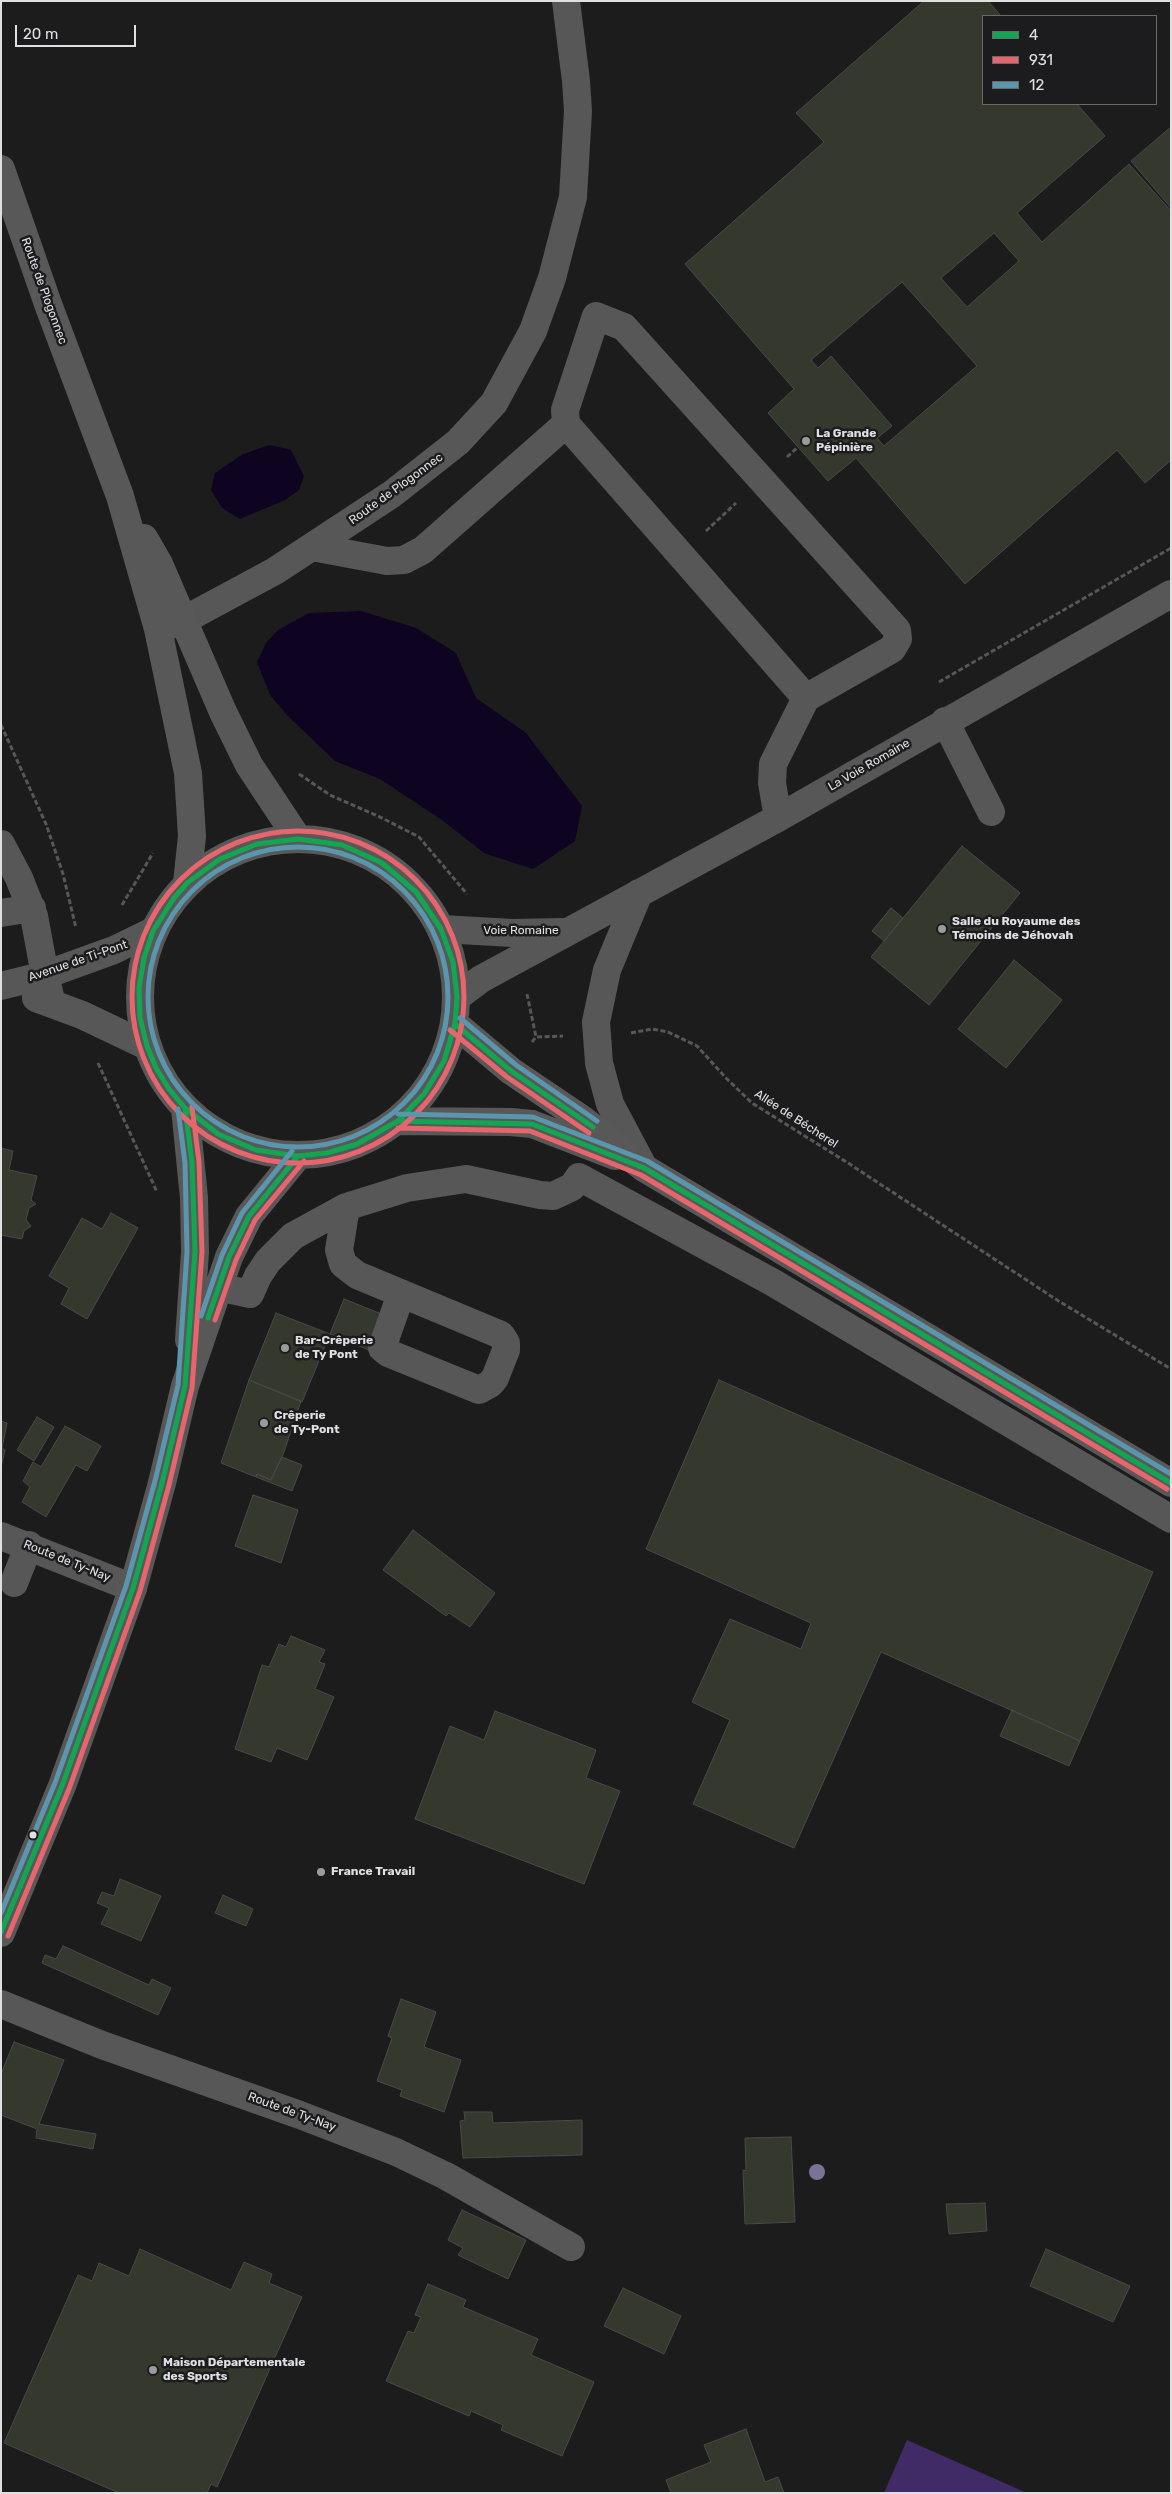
<!DOCTYPE html>
<html>
<head>
<meta charset="utf-8">
<style>
  body { margin:0 }
  #map { position:relative; width:1172px; height:2494px; overflow:hidden; background:#1c1c1d; font-family:Rubik,sans-serif }
  canvas { display:block }
  .frame { position:absolute; inset:0; border:2px solid #e0e0e2; pointer-events:none }
  .legend { position:absolute; left:982px; top:15px; width:175px; height:90px; box-sizing:border-box; background:#1c1b1e; border:1px solid #6a6a6c; margin:0; padding:6px 9px; list-style:none; font-size:15px; color:#e0e0e2 }
  .legend li { display:flex; align-items:center; gap:10px; height:25px }
  .legend b { width:25px; border:1px solid #6a6a6c }
  .scale { position:absolute; left:15px; top:25px; width:121px; height:22px; box-sizing:border-box; border:2px solid #e0e0e2; border-top:0; padding-left:6px; font-size:15px; line-height:18px; white-space:nowrap; color:#e0e0e2; -webkit-text-stroke:4px #1c1b1e; paint-order:stroke }
</style>
</head>
<body>
<div id="map">
<canvas width="1172" height="2494"></canvas>
<div class="frame"></div>
<ul class="legend">
<li><b style="height:6px;background:#13a652"></b>4</li>
<li><b style="height:6px;background:#e7656d"></b>931</li>
<li><b style="height:6px;background:#5a96ad"></b>12</li>
</ul>
<div class="scale">20 m</div>
</div>
<script>
const g = document.querySelector('canvas').getContext('2d');
g.lineJoin = 'round';
function paint(path, color) {
  g.fillStyle = color;
  g.fill(path, 'evenodd');
}
function toPath(rows) {
  const path = new Path2D();
  for (const r of rows) {
    if (r.length === 3) {
      path.moveTo(r[0] + r[2], r[1]);
      path.arc(r[0], r[1], r[2], 0, 2 * Math.PI);
      continue;
    }
    path.moveTo(r[0], r[1]);
    for (let i = 2; i < r.length; i += 2) path.lineTo(r[i], r[i + 1]);
  }
  return path;
}
function trace(path, color, width, dash) {
  g.strokeStyle = color;
  g.lineWidth = width;
  g.lineCap = dash ? 'butt' : 'round';
  g.setLineDash(dash || []);
  g.stroke(path);
}
function drawText(font, color, halo, rows, align = 'center') {
  g.font = font + ' Rubik,sans-serif';
  g.lineWidth = 5;
  g.setLineDash([]);
  g.textBaseline = 'middle';
  g.strokeStyle = halo;
  g.fillStyle = color;
  for (const [text, x, y, turn = 0] of rows) {
    g.save();
    g.translate(x, y);
    g.rotate((+turn || 0) * Math.PI / 180);
    g.textAlign = isNaN(turn) ? turn : align;
    if (halo) g.strokeText(text, 0, 0);
    g.fillText(text, 0, 0);
    g.restore();
  }
}
paint(toPath([
  [907,2440,1027,2493,884,2493]
]), '#402b66');
paint(toPath([
  [270,445,291,450,304,476,299,490,285,500,240,519,222,508,211,490,215,473,243,454],
  [361,611,416,628,456,653,476,698,526,733,582,806,575,841,533,869,484,853,442,820,380,779,335,761,288,716,270,695,257,662,266,643,278,630,309,613]
]), '#0e0321');
const building = toPath([
  [924,1,988,1,1001,16,983,16,983,104,1077,104,1105,136,1017,213,1042,242,1129,164,1171,211,1171,460,1145,483,1117,450,965,584,856,458,828,481,768,413,794,389,685,264,824,142,796,113,924,1],
  [994,233,1019,261,967,307,941,278,994,233],
  [902,282,977,366,884,446,877,438,892,426,831,356,818,368,811,360,902,282],
  [1171,127,1171,208,1131,161,1171,127],
  [962,846,1020,893,929,1005,871,957,962,846],
  [891,908,903,918,884,941,872,931,891,908],
  [1014,960,1062,1000,1006,1068,958,1029,1014,960],
  [1,1148,13,1151,9,1170,37,1176,31,1200,36,1204,29,1208,26,1220,31,1226,24,1231,22,1239,1,1235,1,1148],
  [111,1213,138,1228,87,1319,61,1304,69,1288,49,1276,82,1218,102,1229,111,1213],
  [344,1299,384,1315,369,1350,330,1334,344,1299],
  [276,1313,330,1334,302,1402,249,1380,276,1313],
  [249,1380,301,1401,284,1452,271,1480,257,1474,256,1477,221,1463,249,1380],
  [719,1380,1153,1572,1080,1741,881,1652,794,1848,693,1804,730,1720,692,1702,730,1619,801,1649,811,1623,646,1549,719,1380],
  [37,1417,54,1427,34,1461,17,1450,37,1417],
  [1,1421,7,1423,2,1448,5,1450,1,1467,1,1421],
  [65,1426,101,1446,87,1471,76,1465,46,1517,22,1502,30,1487,23,1481,33,1462,41,1467,65,1426],
  [282,1457,302,1465,292,1491,256,1477,257,1474,271,1480,282,1457],
  [253,1495,298,1510,281,1563,235,1546,253,1495],
  [413,1530,495,1593,470,1627,449,1613,446,1616,383,1570,413,1530],
  [291,1636,325,1650,319,1662,325,1664,315,1689,334,1697,307,1760,277,1748,271,1762,235,1749,262,1665,269,1667,279,1644,286,1647,291,1636],
  [1012,1710,1080,1741,1069,1766,1000,1736,1012,1710],
  [495,1711,596,1750,586,1778,620,1791,584,1884,415,1819,450,1726,484,1740,495,1711],
  [120,1879,161,1896,141,1941,101,1924,109,1908,97,1903,102,1892,114,1896,120,1879],
  [223,1895,253,1909,246,1926,215,1913,223,1895],
  [63,1946,149,1985,152,1979,171,1988,158,2015,42,1963,45,1955,56,1959,63,1946],
  [401,1999,436,2012,424,2047,461,2060,444,2112,400,2096,402,2090,377,2081,392,2038,388,2036,401,1999],
  [14,2042,64,2060,39,2124,96,2134,93,2149,36,2138,37,2129,1,2115,1,2074,14,2042],
  [464,2112,492,2112,493,2123,582,2120,582,2155,463,2158,460,2121,465,2120,464,2112],
  [791,2137,795,2222,745,2224,743,2170,746,2171,745,2138,791,2137],
  [985,2203,987,2231,949,2234,946,2204,985,2203],
  [462,2210,526,2240,508,2279,458,2255,463,2248,448,2240,462,2210],
  [140,2249,231,2290,244,2262,272,2274,269,2283,302,2297,217,2487,211,2484,207,2493,119,2493,4,2443,78,2275,92,2281,99,2263,129,2276,140,2249],
  [1046,2249,1130,2286,1113,2322,1030,2286,1046,2249],
  [428,2284,466,2300,463,2307,538,2339,531,2355,594,2382,562,2456,501,2430,503,2425,471,2411,469,2416,386,2381,408,2331,414,2333,421,2317,415,2315,428,2284],
  [623,2288,681,2316,664,2354,604,2326,623,2288],
  [746,2429,765,2482,778,2477,784,2493,671,2493,666,2480,711,2462,704,2445,746,2429]
]);
paint(building, '#35382c');
trace(building, '#494a49', 1);
trace(toPath([
  [787,457,798,447],
  [706,531,736,503],
  [939,682,1171,548],
  [1,725,46,824,63,874,76,928],
  [299,774,330,795,378,816,419,837,467,894],
  [122,905,153,853],
  [527,994,536,1037],
  [631,1033,652,1029,668,1032,697,1046,726,1078,752,1103,848,1163,1057,1300,1171,1369],
  [532,1042,536,1037,563,1036],
  [98,1063,157,1192]
]), '#575757', 3, [5, 2.5]);
trace(toPath([
  [312,547,387,561,404,560,423,550,566,424,806,698,892,649,898,639,897,630,624,327,596,316,565,410,566,424],
  [162,628,184,620,275,571,392,494,458,442,494,403,533,331,552,278,573,197,578,111,576,81,566,1],
  [945,721,991,812],
  [778,818,772,783,773,764,806,698],
  [1,844,19,878,34,916,45,975,52,1004],
  [639,893,607,970,596,1022,599,1063,610,1104,644,1168],
  [1,913,32,908],
  [441,929,513,933,561,932],
  [1,986,45,975,114,950,153,931],
  [457,997,481,979,778,818,1171,594],
  [36,998,82,1015,147,1046],
  [346,1207,339,1250,343,1264,357,1275,501,1335,506,1343,506,1350,495,1378,490,1384,479,1390,388,1353,382,1348,401,1294],
  [218,1287,250,1294,258,1276,268,1261,293,1236,346,1207,407,1188,466,1179,540,1195,553,1196,572,1187,579,1177,772,1282,1171,1519],
  [1,1536,133,1588],
  [14,1583,29,1545],
  [1,2004,102,2045,300,2115,396,2152,446,2176,571,2247]
]), '#575757', 28);
trace(toPath([
  [1,169,48,304,120,496,158,629,188,773,192,836,187,883],
  [144,538,159,564,223,712,249,765,298,839],
  [298,997,158],
  [455,1024,511,1071,582,1119,644,1168,1171,1483],
  [185,1108,194,1198,195,1252,189,1340],
  [398,1121,511,1122,532,1124,615,1156],
  [1,1933,62,1786,133,1588,162,1483,185,1386,229,1257,249,1216,298,1156]
]), '#585858', 28);
trace(toPath([
  [174,898,187,883,220,859,257,844,298,839,342,845,382,863,416,892,441,929,453,962,457,997,455,1024,444,1061,424,1094,398,1121],
  [153,931,144,958,139,988,140,1017,147,1046,156,1068,169,1089,185,1108,218,1134,256,1150,298,1156,327,1153,357,1144],
  [153,931,174,898],
  [153,931,174,898],
  [455,1024,511,1071,593,1127],
  [398,1121,532,1124,644,1168,1171,1483],
  [357,1144,398,1121],
  [357,1144,398,1121],
  [208,1318,229,1257,249,1216,298,1156],
  [1,1932,62,1786,133,1588,162,1483,185,1386,195,1252,192,1162,185,1108]
]), '#13a652', 5);
trace(toPath([
  [298,997,166],
  [450,1030,507,1077,589,1133],
  [398,1128,530,1131,641,1175,1167,1489],
  [215,1320,236,1260,255,1220,304,1161],
  [8,1936,69,1789,140,1591,169,1485,192,1388,202,1252,199,1162,192,1107]
]), '#e7656d', 5);
trace(toPath([
  [298,997,150],
  [460,1018,516,1065,597,1121],
  [398,1114,533,1117,647,1161,1171,1474],
  [201,1316,222,1255,242,1213,292,1151],
  [1,1913,55,1783,126,1586,155,1481,178,1385,187,1252,185,1163,178,1109]
]), '#5a96ad', 5);
g.fillStyle = '#7c7295';
for (const [x, y] of [
  [817,2172]
]) {
  g.beginPath();
  g.arc(x, y, 8, 0, 2 * Math.PI);
  g.fill();
}
for (const [x, y, r, color] of [
  [806,441,5,"#9b9b9d"],
  [942,929,5,"#9b9b9d"],
  [285,1348,5,"#9b9b9d"],
  [264,1423,5,"#9b9b9d"],
  [33,1835,4.5,"#e0e0e2"],
  [321,1872,5,"#9b9b9d"],
  [153,2370,5,"#9b9b9d"]
]) {
  const dot = new Path2D();
  dot.arc(x, y, r, 0, 2 * Math.PI);
  g.fillStyle = color;
  g.fill(dot);
  trace(dot, '#1c1b1e', 2);
}
drawText('12px', '#e0e0e2', '#1c1b1e', [
  ["Route de Plogonnec",44,291,70],
  ["Route de Plogonnec",396,489,-36],
  ["La Voie Romaine",869,765,-30],
  ["Voie Romaine",521,931],
  ["Avenue de Ti-Pont",78,961,-19],
  ["Allée de Bécherel",796,1119,33],
  ["Route de Ty-Nay",67,1561,22],
  ["Route de Ty-Nay",292,2112,20]
]);
drawText('bold 12px', '#e0e0e2', '#1c1b1e', [
  ["La Grande",816,434],
  ["Pépinière",816,448],
  ["Salle du Royaume des",952,922],
  ["Témoins de Jéhovah",952,936],
  ["Bar-Crêperie",295,1341],
  ["de Ty Pont",295,1355],
  ["Crêperie",274,1416],
  ["de Ty-Pont",274,1430],
  ["France Travail",331,1872],
  ["Maison Départementale",163,2363],
  ["des Sports",163,2377]
], 'left');
</script>
</body>
</html>
